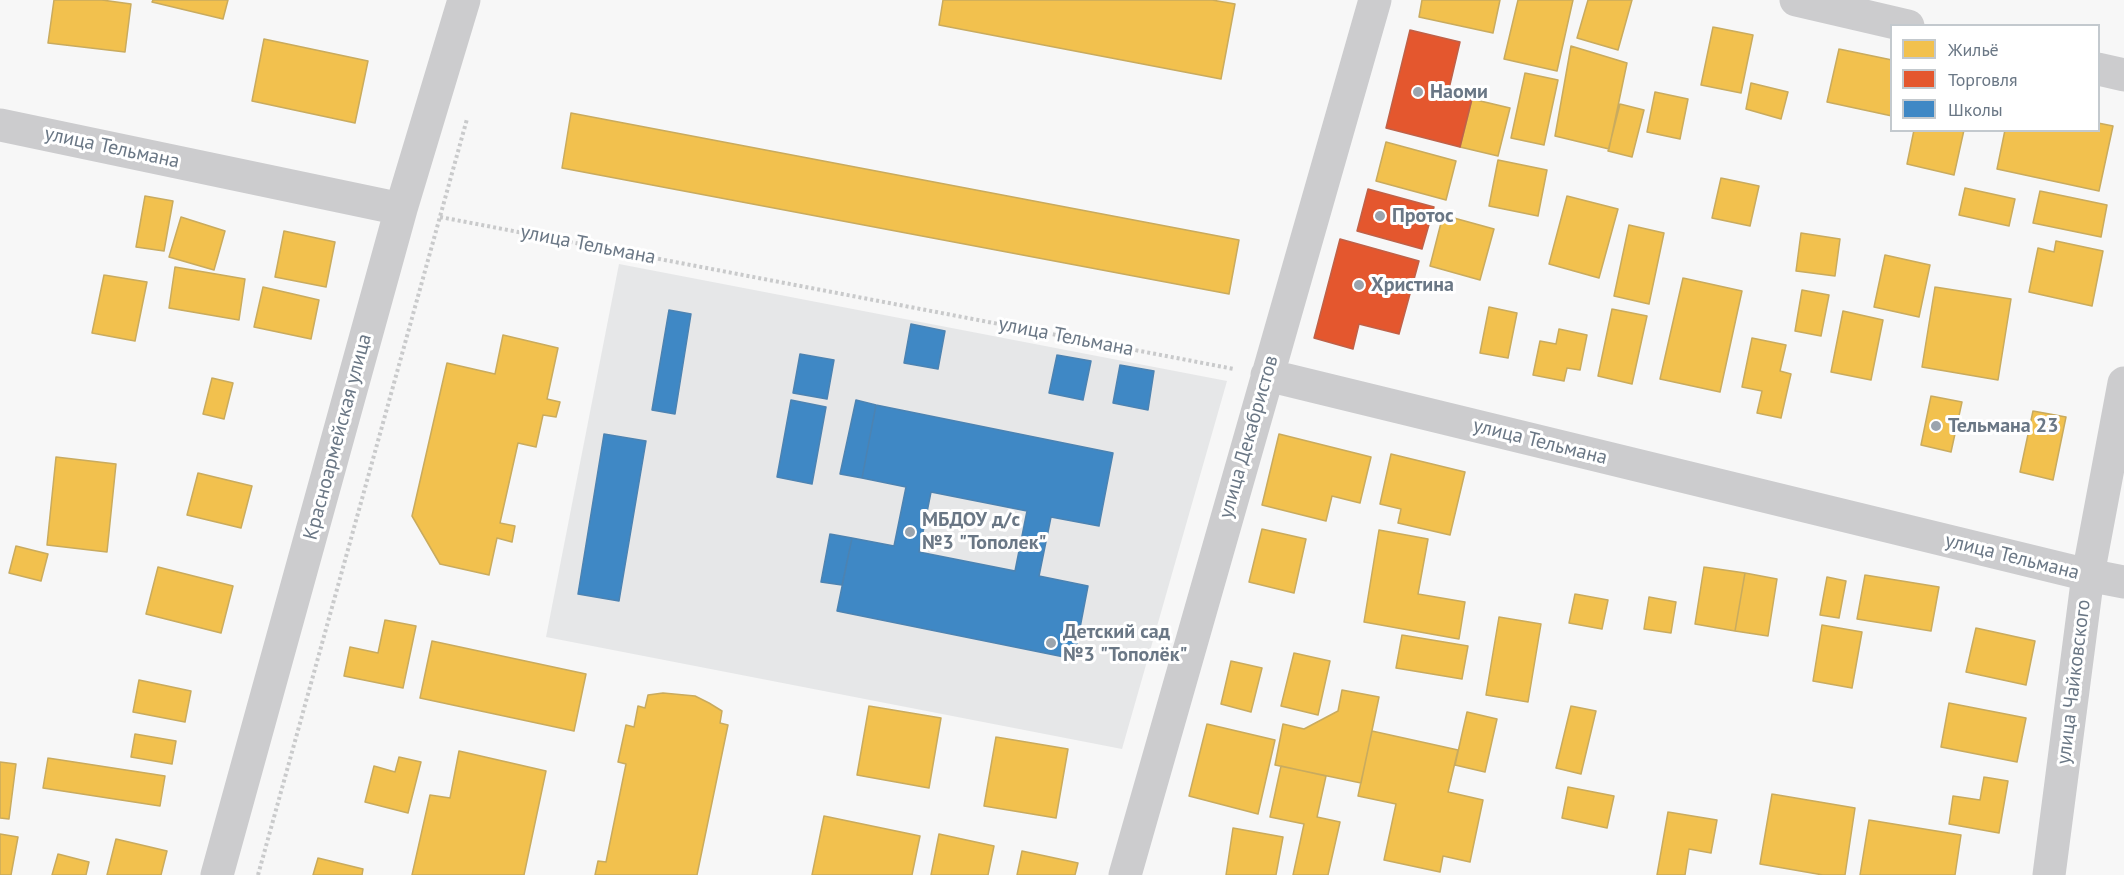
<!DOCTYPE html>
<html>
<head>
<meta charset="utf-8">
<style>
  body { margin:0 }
  #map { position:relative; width:2124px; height:875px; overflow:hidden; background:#f7f7f7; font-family:"PT Sans",sans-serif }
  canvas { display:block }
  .legend { position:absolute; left:1890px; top:24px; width:210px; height:108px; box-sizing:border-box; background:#fff; border:2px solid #c3c9ce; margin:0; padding:8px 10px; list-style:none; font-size:18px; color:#6a7785 }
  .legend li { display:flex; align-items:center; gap:12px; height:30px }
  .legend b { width:30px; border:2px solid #c3c9ce }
</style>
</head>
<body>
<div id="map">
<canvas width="2124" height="875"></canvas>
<ul class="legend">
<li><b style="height:16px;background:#f2c14e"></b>Жильё</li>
<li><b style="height:16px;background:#e4572e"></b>Торговля</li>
<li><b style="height:16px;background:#3f88c5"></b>Школы</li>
</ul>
</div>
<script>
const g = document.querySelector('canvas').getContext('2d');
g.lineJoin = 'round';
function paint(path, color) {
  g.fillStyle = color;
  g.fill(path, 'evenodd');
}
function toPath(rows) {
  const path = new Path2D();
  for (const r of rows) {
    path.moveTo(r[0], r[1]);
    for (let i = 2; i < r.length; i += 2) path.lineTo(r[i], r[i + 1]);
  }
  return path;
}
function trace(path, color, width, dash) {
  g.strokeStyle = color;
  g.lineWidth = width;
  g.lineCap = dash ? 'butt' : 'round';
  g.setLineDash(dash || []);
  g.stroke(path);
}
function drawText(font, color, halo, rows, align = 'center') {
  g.font = font + ' "PT Sans",sans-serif';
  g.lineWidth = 6;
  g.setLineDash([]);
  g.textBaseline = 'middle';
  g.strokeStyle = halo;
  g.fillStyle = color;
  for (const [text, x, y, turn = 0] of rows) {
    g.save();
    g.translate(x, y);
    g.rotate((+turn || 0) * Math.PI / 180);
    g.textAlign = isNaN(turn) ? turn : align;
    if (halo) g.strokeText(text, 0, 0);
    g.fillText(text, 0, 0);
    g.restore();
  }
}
paint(toPath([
  [619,264,1227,381,1122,749,546,637]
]), '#e6e7e8');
const homes = toPath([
  [54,0,102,0,131,4,125,52,48,43,54,0],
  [153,0,228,0,223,19,152,2,153,0],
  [943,0,1212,0,1235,4,1221,79,939,25,943,0],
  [1422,0,1500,0,1493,33,1419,17,1422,0],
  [1518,0,1573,0,1557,71,1504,59,1518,0],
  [1588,0,1632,0,1618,50,1577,38,1588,0],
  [1713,27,1753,35,1741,93,1701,85,1713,27],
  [264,39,368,61,355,123,252,101,264,39],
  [1571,46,1627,63,1609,149,1555,136,1571,46],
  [1839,49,1892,60,1892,116,1827,102,1839,49],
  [1525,73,1558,80,1544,145,1511,138,1525,73],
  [1751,83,1788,92,1781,119,1746,109,1751,83],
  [1655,92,1688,99,1680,139,1647,132,1655,92],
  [1472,99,1510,108,1498,156,1460,147,1472,99],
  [1620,104,1644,110,1632,157,1608,151,1620,104],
  [571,113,1239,240,1229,294,562,168,571,113],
  [2098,123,2113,126,2099,191,1997,169,2005,130,2098,130,2098,123],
  [1914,130,1964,130,1954,175,1907,164,1914,130],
  [1386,142,1456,161,1446,200,1376,181,1386,142],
  [1498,160,1547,170,1538,216,1489,206,1498,160],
  [1721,178,1759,186,1750,226,1712,218,1721,178],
  [1965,188,2015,199,2009,226,1959,215,1965,188],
  [2040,191,2107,205,2101,237,2033,223,2040,191],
  [145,196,173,201,164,251,136,247,145,196],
  [1567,196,1618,209,1599,278,1549,264,1567,196],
  [1443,215,1494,229,1480,280,1430,266,1443,215],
  [181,217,225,231,214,270,169,257,181,217],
  [1629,225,1664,233,1649,304,1614,296,1629,225],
  [284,231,335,242,326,287,275,277,284,231],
  [1801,233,1840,239,1835,276,1796,271,1801,233],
  [2056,241,2103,251,2092,306,2029,292,2038,248,2054,252,2056,241],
  [1885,255,1930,265,1919,317,1874,307,1885,255],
  [175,267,245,279,239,320,169,308,175,267],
  [104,275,147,282,135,341,92,333,104,275],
  [1683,278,1742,291,1720,392,1660,379,1683,278],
  [263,287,319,300,311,339,254,327,263,287],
  [1935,287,2011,299,1998,380,1922,367,1935,287],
  [1802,290,1829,295,1821,336,1795,331,1802,290],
  [1489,307,1517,313,1508,358,1480,353,1489,307],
  [1612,309,1647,316,1632,384,1598,376,1612,309],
  [1843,311,1883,320,1871,380,1831,372,1843,311],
  [1559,329,1587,335,1580,370,1567,368,1564,381,1533,375,1540,341,1556,344,1559,329],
  [503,335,558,348,547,399,560,402,556,417,543,415,536,447,518,443,500,523,515,526,512,542,497,538,489,575,440,564,412,516,447,363,495,374,503,335],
  [1752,338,1786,345,1780,371,1791,374,1781,418,1757,413,1762,391,1742,387,1752,338],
  [212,378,233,383,224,419,203,414,212,378],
  [1931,396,1962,402,1951,452,1921,445,1931,396],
  [2033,411,2066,417,2053,480,2020,472,2033,411],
  [1279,434,1371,457,1360,503,1332,496,1326,521,1262,505,1279,434],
  [1391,454,1465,472,1450,535,1398,523,1401,509,1380,504,1391,454],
  [56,457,116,464,107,552,47,545,56,457],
  [198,473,252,486,241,528,187,515,198,473],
  [1262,529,1306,539,1294,593,1249,582,1262,529],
  [1379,530,1428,539,1418,594,1465,602,1459,639,1364,622,1379,530],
  [16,546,48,554,41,581,9,573,16,546],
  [158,567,233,586,221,633,146,614,158,567],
  [1704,567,1745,573,1735,631,1695,624,1704,567],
  [1745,573,1777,579,1768,636,1735,631,1745,573],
  [1865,575,1939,587,1931,631,1857,619,1865,575],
  [1827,577,1846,581,1839,618,1820,615,1827,577],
  [1575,594,1608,600,1602,629,1569,623,1575,594],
  [1649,597,1676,602,1671,633,1644,629,1649,597],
  [1499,617,1541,624,1528,702,1486,695,1499,617],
  [385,620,416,626,403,688,344,676,350,647,378,653,385,620],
  [1822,625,1862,632,1852,688,1813,681,1822,625],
  [1976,628,2035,641,2026,685,1966,672,1976,628],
  [1402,635,1468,646,1462,679,1396,668,1402,635],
  [432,641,586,674,574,731,420,698,432,641],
  [1294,653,1330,661,1318,715,1281,706,1294,653],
  [1231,661,1262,668,1251,712,1221,704,1231,661],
  [139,680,191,691,185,722,133,712,139,680],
  [1342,690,1379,697,1361,783,1275,765,1283,724,1304,729,1338,711,1342,690],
  [663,693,695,696,709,703,722,711,720,723,728,725,697,875,595,875,598,861,606,862,626,764,618,762,626,725,634,727,638,706,645,708,648,695,663,693],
  [1949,703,2026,718,2017,762,1941,747,1949,703],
  [869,706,941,718,929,788,857,775,869,706],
  [1571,706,1596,711,1581,774,1556,768,1571,706],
  [1467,712,1497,719,1485,772,1455,765,1467,712],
  [1207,724,1275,740,1258,814,1189,796,1207,724],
  [1372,731,1458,750,1448,792,1483,800,1470,862,1443,856,1440,872,1384,860,1396,804,1358,796,1372,731],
  [135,734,176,741,172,764,131,757,135,734],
  [996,737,1068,749,1056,818,984,806,996,737],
  [459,751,546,771,524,875,412,875,430,795,450,798,459,751],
  [399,757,421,762,408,813,365,802,374,766,395,772,399,757],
  [48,758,165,776,160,806,43,788,48,758],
  [0,762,16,764,9,819,0,818,0,762],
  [1281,766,1326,776,1317,817,1340,822,1328,875,1293,875,1304,824,1270,817,1281,766],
  [1984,777,2008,781,1999,833,1949,824,1953,796,1980,800,1984,777],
  [1568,787,1614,796,1607,828,1562,818,1568,787],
  [1772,794,1855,808,1845,875,1823,875,1760,864,1772,794],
  [1668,812,1717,820,1711,853,1689,849,1685,875,1657,875,1668,812],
  [824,816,920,836,912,875,812,875,824,816],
  [1869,820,1961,835,1955,875,1860,875,1869,820],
  [1233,828,1283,837,1276,875,1226,875,1233,828],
  [0,834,18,837,11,875,0,875,0,834],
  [939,834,994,846,988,875,931,875,939,834],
  [116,839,167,851,161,875,107,875,116,839],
  [1022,851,1078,863,1075,875,1017,875,1022,851],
  [58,854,89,862,86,875,52,875,58,854],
  [318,858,363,869,362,875,313,875,318,858]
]);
paint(homes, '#f2c14e');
trace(homes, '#c9ab5e', 1.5);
const shops = toPath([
  [1410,30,1460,42,1448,93,1472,99,1460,147,1386,128,1410,30],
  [1368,189,1434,207,1422,249,1357,231,1368,189],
  [1340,239,1419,261,1399,334,1359,324,1353,349,1314,338,1340,239]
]);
paint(shops, '#e4572e');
trace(shops, '#bf6148', 1.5);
const schools = toPath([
  [669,310,691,314,675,414,652,410,669,310],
  [911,324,945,331,938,369,904,363,911,324],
  [800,354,834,360,827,399,793,393,800,354],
  [1057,355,1091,361,1083,400,1049,393,1057,355],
  [1120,365,1154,371,1148,410,1113,403,1120,365],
  [791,400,826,407,812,484,777,477,791,400],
  [856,400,876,405,862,478,840,474,856,400],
  [876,405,1113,453,1099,526,1051,517,1039,576,1088,586,1074,659,837,611,852,538,894,546,906,487,862,478,876,405],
  [931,492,1027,511,1015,571,919,552,931,492],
  [604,434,646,441,619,601,578,594,604,434],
  [830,534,852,538,842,585,821,582,830,534]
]);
paint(schools, '#3f88c5');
trace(schools, '#4c83b2', 1.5);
trace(toPath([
  [440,217,1234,369],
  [258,875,467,119]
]), '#c9cacb', 4, [3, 3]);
trace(toPath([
  [1796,0,1908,26],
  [2098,69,2124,75],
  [0,125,401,209],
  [1267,375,2088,575,2124,582],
  [217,875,401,209,464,0],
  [1125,875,1375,0],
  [2049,875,2088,575,2124,383]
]), '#ccccce', 33);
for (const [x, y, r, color] of [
  [1418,92,6,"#9ba4ad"],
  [1380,216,6,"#9ba4ad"],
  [1359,285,6,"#9ba4ad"],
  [1936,426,6,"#9ba4ad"],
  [910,532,6,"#9ba4ad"],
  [1051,643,6,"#9ba4ad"]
]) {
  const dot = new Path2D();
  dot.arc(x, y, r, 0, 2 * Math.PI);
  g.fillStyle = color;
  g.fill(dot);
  trace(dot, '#fff', 2);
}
drawText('bold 20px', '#6a7785', '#fff', [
  ["Наоми",1430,92],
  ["Протос",1392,216],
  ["Христина",1371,285],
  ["Тельмана 23",1948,426],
  ["МБДОУ д/с",922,520],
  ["№3 \"Тополек\"",922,543],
  ["Детский сад",1063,632],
  ["№3 \"Тополёк\"",1063,655]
], 'left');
drawText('20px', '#6a7785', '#fff', [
  ["улица Тельмана",112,148,12],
  ["улица Тельмана",588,245,11],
  ["улица Тельмана",1066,337,11],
  ["Красноармейская улица",338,437,-75],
  ["улица Декабристов",1249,437,-74],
  ["улица Тельмана",1540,442,14],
  ["улица Тельмана",2012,557,14],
  ["улица Чайковского",2074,682,-83]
]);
</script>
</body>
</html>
